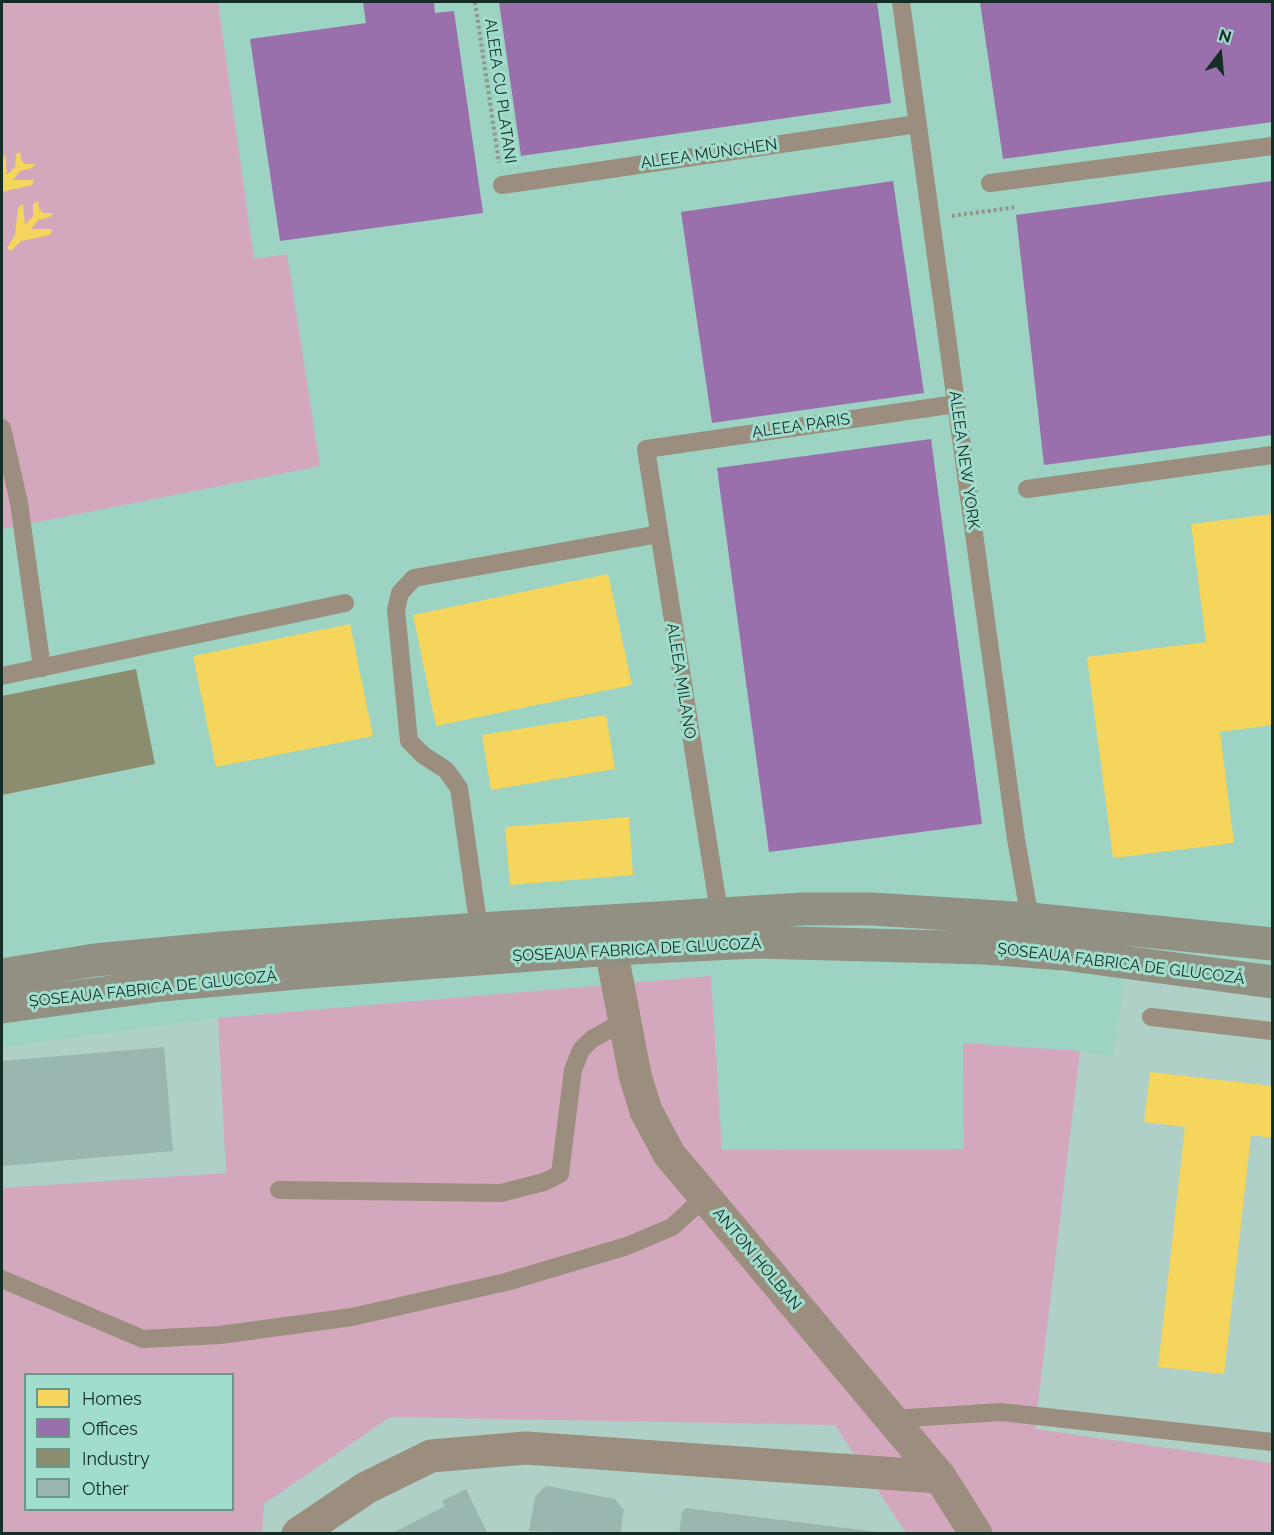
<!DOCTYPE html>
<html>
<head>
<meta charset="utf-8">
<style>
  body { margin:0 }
  #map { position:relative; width:1274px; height:1535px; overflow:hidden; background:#aed0c6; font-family:Raleway,sans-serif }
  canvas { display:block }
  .frame { position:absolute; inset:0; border:3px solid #152d27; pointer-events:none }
  .legend { position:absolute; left:24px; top:1373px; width:210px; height:138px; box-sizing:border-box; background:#a1ddcc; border:2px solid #69978a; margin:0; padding:8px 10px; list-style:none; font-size:18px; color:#152d27 }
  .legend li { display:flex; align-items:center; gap:12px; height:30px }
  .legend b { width:30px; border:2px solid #69978a }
  .north { position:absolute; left:1190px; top:24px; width:60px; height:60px; -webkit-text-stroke:4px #a1ddcc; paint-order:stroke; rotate:16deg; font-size:16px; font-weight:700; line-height:24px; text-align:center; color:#152d27 }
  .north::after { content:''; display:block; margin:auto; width:21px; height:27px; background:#152d27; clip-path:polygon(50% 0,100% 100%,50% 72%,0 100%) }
</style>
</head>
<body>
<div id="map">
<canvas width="1274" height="1535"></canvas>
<div class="frame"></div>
<ul class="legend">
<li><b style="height:16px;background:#f6d55c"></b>Homes</li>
<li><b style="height:16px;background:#9970ab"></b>Offices</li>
<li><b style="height:16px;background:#8c8c6e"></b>Industry</li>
<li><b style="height:16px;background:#9ab6b1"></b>Other</li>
</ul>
<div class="north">N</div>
</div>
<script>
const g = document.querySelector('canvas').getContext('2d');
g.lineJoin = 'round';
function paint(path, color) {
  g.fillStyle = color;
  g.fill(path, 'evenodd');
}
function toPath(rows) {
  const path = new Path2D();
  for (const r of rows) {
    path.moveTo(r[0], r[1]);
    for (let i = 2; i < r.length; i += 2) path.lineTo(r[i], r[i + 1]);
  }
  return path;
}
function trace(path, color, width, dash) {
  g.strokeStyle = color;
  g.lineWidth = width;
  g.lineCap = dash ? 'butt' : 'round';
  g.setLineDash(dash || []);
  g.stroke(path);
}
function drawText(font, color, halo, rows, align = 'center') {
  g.font = font + ' Raleway,sans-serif';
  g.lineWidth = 6;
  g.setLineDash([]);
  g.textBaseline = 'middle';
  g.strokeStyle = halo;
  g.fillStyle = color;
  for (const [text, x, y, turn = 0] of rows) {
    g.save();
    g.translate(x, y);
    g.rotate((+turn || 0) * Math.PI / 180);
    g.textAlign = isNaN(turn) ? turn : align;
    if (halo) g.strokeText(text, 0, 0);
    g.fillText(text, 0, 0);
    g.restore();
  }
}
paint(toPath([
  [2,2,1272,2,1272,969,1129,956,1112,1056,1080,1051,963,1043,964,1149,722,1150,711,976,218,1018,2,1047]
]), '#9dd3c3');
paint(toPath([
  [2,2,218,2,254,259,287,254,320,466,2,529],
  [711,976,722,1150,964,1149,963,1043,1080,1051,1035,1429,1272,1463,1272,1533,906,1533,835,1425,390,1417,264,1504,262,1533,2,1534,2,1188,226,1173,218,1018],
  [26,1374,232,1374,232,1510,26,1510]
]), '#d4a8bc');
paint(toPath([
  [20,151,21,160,25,164,35,164,32,168,20,171,13,180,34,180,32,185,2,192,2,158,5,155,7,175,15,167,16,155],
  [38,201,39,209,43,213,53,213,50,217,38,220,31,229,52,229,50,235,21,241,11,251,7,248,15,235,18,208,23,204,25,225,33,216,33,204],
  [1272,514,1272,725,1220,732,1234,843,1113,858,1087,657,1206,642,1191,524],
  [608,574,632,685,436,726,413,615],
  [350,624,373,736,216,767,193,656],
  [606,715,615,769,491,790,482,735],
  [629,817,633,875,510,885,505,827],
  [1150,1072,1272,1086,1272,1138,1251,1135,1224,1374,1158,1367,1185,1127,1144,1122]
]), '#f6d55c');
paint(toPath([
  [363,2,434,2,435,13,454,11,483,213,280,241,250,39,366,23],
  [499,2,877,2,891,103,521,156],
  [980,2,1272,2,1272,122,1003,159],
  [893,181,924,393,712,423,681,212],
  [1272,181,1272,435,1044,465,1016,215],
  [931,439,982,824,769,852,717,468]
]), '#9970ab');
paint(toPath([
  [136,669,155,764,2,795,2,696]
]), '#8c8c6e');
paint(toPath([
  [164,1047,173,1151,2,1166,2,1061],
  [548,1486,615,1499,624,1510,620,1534,529,1531,535,1497,543,1488],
  [466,1489,488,1534,391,1534,445,1506,442,1501],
  [686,1508,878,1532,878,1534,679,1534,682,1512]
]), '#9ab6b1');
trace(toPath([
  [475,2,499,163],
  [952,216,1017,207]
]), '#91958b', 4, [3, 3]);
trace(toPath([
  [901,2,1016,839,1030,919],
  [990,183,1272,146],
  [502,185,917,124],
  [2,428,19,503,42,668],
  [1027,489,1272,455],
  [2,676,345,603],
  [719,912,646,449,956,404],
  [479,929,459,788,446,770,423,755,409,741,396,610,400,593,414,578,659,534],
  [1151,1017,1272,1031],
  [279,1190,501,1193,544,1182,560,1174,573,1070,581,1050,592,1039,625,1021],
  [2,1279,143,1339,220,1335,352,1317,506,1282,627,1246,672,1227,705,1197],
  [892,1419,1001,1412,1272,1442]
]), '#9b8e7f', 18);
trace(toPath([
  [611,949,635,1075,646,1111,669,1154,940,1477,976,1534],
  [298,1534,366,1488,431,1456,526,1448,940,1477]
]), '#9b8e7f', 33);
trace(toPath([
  [2,975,95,960,222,948,479,929,803,909,872,909,1030,919,1272,944],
  [2,1007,162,985,319,971,611,949,755,942,985,948,1064,954,1272,982]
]), '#919082', 33);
drawText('16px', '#152d27', '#a1ddcc', [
  ["ALEEA CU PLATANI",500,91,82],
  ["ALEEA MÜNCHEN",709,154,-8],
  ["ALEEA PARIS",801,426,-8],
  ["ALEEA NEW YORK",964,460,82],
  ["ALEEA MILANO",681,681,81],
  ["ȘOSEAUA FABRICA DE GLUCOZĂ",637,950,-3],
  ["ȘOSEAUA FABRICA DE GLUCOZĂ",1121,964,7],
  ["ȘOSEAUA FABRICA DE GLUCOZĂ",153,989,-6],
  ["ANTON HOLBAN",757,1259,50]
]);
</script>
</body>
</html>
